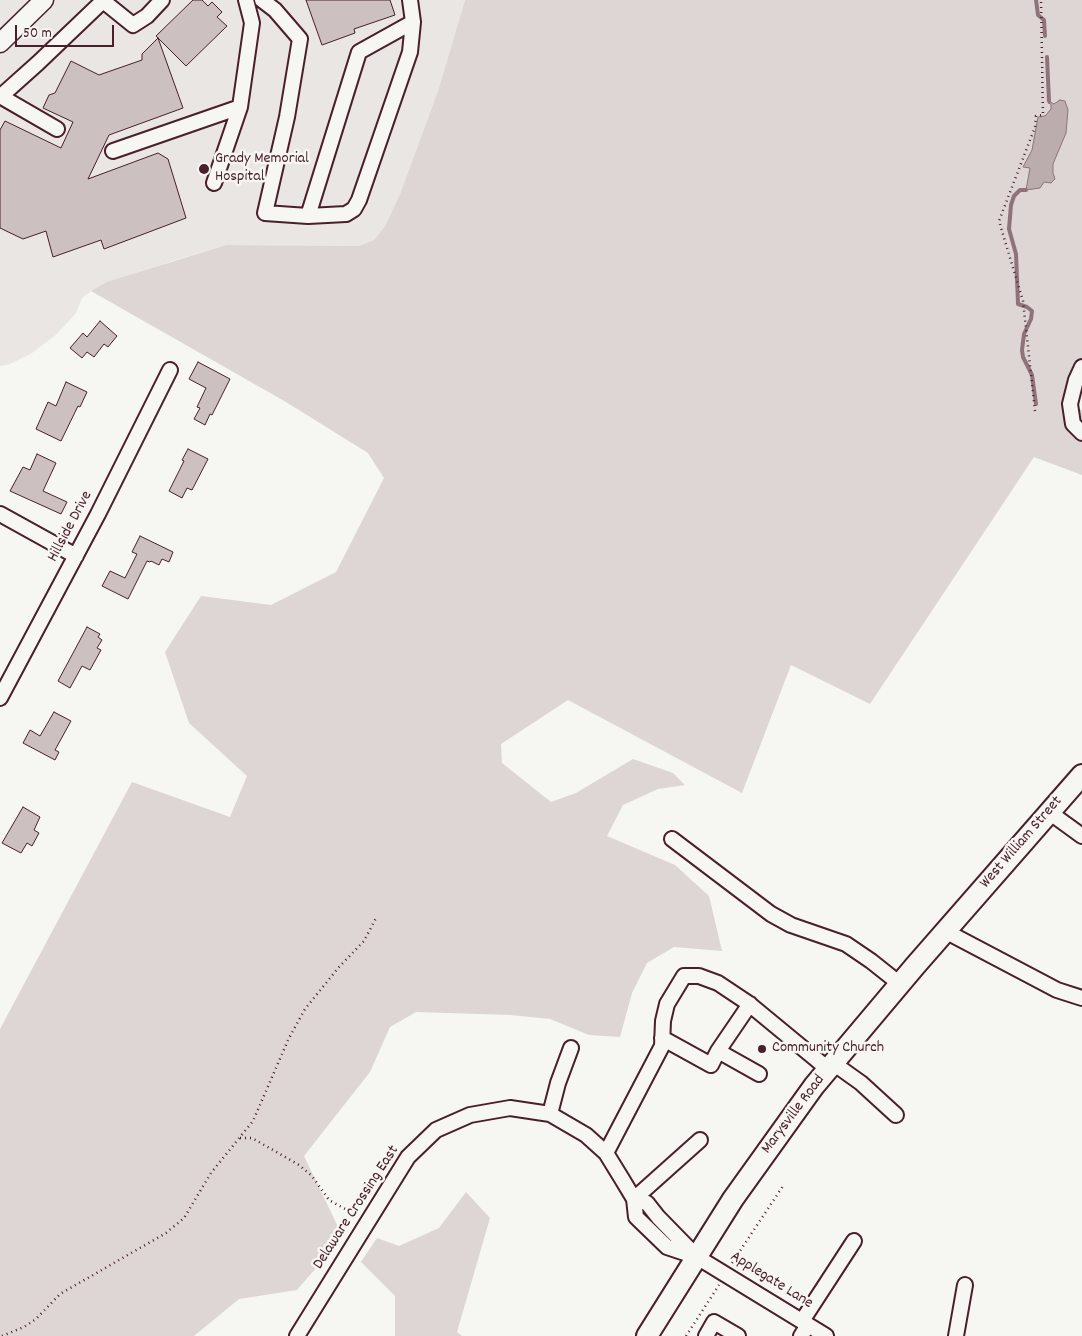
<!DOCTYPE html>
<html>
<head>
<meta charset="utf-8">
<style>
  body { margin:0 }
  #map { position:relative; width:1082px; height:1336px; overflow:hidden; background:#f6f6f2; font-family:Dekko,sans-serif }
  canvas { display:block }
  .scale { position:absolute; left:15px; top:25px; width:99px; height:22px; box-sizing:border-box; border:2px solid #4a1f2b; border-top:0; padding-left:6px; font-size:15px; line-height:18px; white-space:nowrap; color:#4a1f2b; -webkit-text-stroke:4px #f6f6f2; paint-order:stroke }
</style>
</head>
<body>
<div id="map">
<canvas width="1082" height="1336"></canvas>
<div class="scale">50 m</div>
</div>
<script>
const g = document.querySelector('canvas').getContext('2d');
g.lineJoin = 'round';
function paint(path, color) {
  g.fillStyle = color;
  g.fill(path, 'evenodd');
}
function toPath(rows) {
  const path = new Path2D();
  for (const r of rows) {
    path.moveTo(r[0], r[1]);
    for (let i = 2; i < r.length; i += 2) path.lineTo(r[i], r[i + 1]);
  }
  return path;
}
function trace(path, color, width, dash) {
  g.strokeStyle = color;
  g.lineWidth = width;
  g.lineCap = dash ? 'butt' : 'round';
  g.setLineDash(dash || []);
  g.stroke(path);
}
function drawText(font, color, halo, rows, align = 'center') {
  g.font = font + ' Dekko,sans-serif';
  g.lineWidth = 5;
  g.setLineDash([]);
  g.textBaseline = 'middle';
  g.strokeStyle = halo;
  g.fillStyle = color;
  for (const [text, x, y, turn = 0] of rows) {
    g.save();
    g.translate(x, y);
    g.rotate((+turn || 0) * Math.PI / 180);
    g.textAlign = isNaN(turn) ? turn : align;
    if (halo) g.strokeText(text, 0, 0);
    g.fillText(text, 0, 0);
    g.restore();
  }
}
paint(toPath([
  [0,0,465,0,438,91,400,194,385,226,374,240,359,246,226,245,169,262,91,291,82,298,76,313,57,334,32,353,10,364,0,366]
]), '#e9e6e3');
paint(toPath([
  [465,0,1082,0,1082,386,1070,404,1082,410,1082,475,1034,457,870,704,791,665,742,793,568,700,501,744,502,763,551,802,576,793,633,759,673,773,685,785,658,789,623,805,607,836,675,865,709,896,722,951,674,947,647,963,632,993,620,1037,589,1035,550,1019,511,1015,416,1012,390,1027,370,1072,304,1156,339,1229,330,1252,297,1290,239,1299,194,1336,0,1336,0,1029,132,782,230,817,247,776,189,723,165,652,201,596,271,605,336,572,384,478,368,453,286,402,91,291,107,282,226,245,359,246,374,240,385,226,400,194,438,91],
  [466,1192,490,1218,457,1332,462,1336,395,1336,395,1296,361,1262,377,1238,399,1246,439,1228]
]), '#ddd6d5');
const water = toPath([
  [1060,100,1065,101,1068,110,1066,133,1053,164,1053,173,1055,179,1051,183,1044,182,1040,188,1026,190,1030,168,1023,167,1032,150,1038,117,1045,116,1051,109,1051,104,1048,103,1049,101,1054,104,1060,100]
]);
paint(water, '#bbadae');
trace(water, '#8e747a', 1);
trace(toPath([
  [1036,0,1038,15,1044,20,1045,36],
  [1047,57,1049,101],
  [1026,190,1020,190,1014,196,1011,205,1009,229,1016,254,1018,304,1027,307,1032,311,1031,319,1024,334,1022,350,1023,357,1032,375,1036,404]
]), '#8e747a', 4);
const building = toPath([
  [193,0,202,0,208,6,212,2,222,12,217,17,227,26,186,66,156,36,193,0],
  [306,0,390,0,395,15,354,29,355,33,322,45,306,0],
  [158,38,183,108,109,135,88,179,158,153,168,159,186,218,104,249,101,240,53,257,46,231,23,239,0,228,0,130,5,121,61,148,73,122,43,108,49,95,55,93,71,61,99,75,142,60,142,54,158,38],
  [100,321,117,336,108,347,104,344,94,357,87,352,82,358,70,348,83,333,87,337,100,321],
  [198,362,230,379,212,415,210,414,205,425,194,419,200,408,197,407,206,388,189,379,198,362],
  [66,382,87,392,80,407,78,406,61,441,36,429,48,402,56,406,66,382],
  [188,449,208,459,192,490,187,488,182,498,169,491,184,461,182,460,188,449],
  [37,454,56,463,43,491,67,502,61,514,10,491,23,467,30,470,37,454],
  [140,536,173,552,169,562,162,559,159,565,151,561,150,562,147,561,128,599,102,586,110,571,125,578,137,554,132,552,140,536],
  [87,627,100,634,98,637,102,640,97,648,101,650,90,670,82,666,70,688,58,681,87,627],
  [54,712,71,721,55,750,59,752,55,760,23,743,30,730,40,736,54,712],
  [23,807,40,817,34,830,39,833,32,846,27,843,21,853,2,843,23,807]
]);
paint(building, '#ccc1c0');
trace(building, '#4a1f2b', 1);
const minor = toPath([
  [102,0,133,25,147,16,162,0],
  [262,0,275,10,300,39,287,117,265,213,308,216,359,52,413,22,410,0],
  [0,96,57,129],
  [0,97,38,63,104,0],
  [113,151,240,107],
  [214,183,240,107,252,23,246,0],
  [308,216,346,214,354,209,359,200,410,52,413,22],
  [1082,367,1076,380,1070,404,1073,424,1082,433],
  [0,514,76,556],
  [0,698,98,514,170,370],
  [1049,812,1082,836],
  [672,839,771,914,791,925,846,944,871,961,900,984],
  [945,931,1057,990,1082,998],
  [662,1038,711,1065,718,1051,759,1074],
  [718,1051,750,1004],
  [833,1063,861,1083,896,1115],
  [550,1114,558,1083,571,1048],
  [606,1153,662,1046,663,1021,667,1004,684,976,699,976,718,983,748,1003,828,1069],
  [634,1199,647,1203,658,1217,697,1257,826,1336],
  [634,1199,700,1140],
  [802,1321,854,1241],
  [297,1336,408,1157,436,1130,470,1115,510,1108,550,1114,586,1135,606,1153,622,1179,634,1199,636,1217,667,1247,697,1257],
  [706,1336,714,1322,738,1336],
  [801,1336,808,1325],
  [956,1336,965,1285]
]);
const major = toPath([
  [0,43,44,0]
]);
const highway = toPath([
  [647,1336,733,1199,814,1086,915,966,1082,775]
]);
trace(minor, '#4a1f2b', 18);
trace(major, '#4a1f2b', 21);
trace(highway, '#4a1f2b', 24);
trace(toPath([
  [1035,411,1023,301,999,221,1035,127,1036,116,1043,115,1041,0],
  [240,1138,252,1138,299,1165,312,1176,329,1200,356,1215],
  [732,1263,783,1186],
  [2,1336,24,1327,36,1319,60,1294,166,1233,184,1218,211,1173,253,1121,289,1038,305,1009,339,967,364,941,376,918],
  [686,1336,719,1285]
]), '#4a1f2b', 2.5, [1, 4]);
trace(minor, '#f6f6f2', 14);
trace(major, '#f6f6f2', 18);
trace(highway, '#f6f6f2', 20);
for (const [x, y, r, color] of [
  [204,169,6,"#4a1f2b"],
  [762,1049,5,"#4a1f2b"]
]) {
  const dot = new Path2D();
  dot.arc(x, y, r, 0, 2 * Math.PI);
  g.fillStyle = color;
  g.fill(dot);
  trace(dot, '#f6f6f2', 2);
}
drawText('16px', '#4a1f2b', '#f6f6f2', [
  ["Grady Memorial",215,160],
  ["Hospital",215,178],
  ["Community Church",772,1049]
], 'left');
drawText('16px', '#4a1f2b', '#f6f6f2', [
  ["Hillside Drive",71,527,-62],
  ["West William Street",1022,843,-49],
  ["Marysville Road",794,1115,-53],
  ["Delaware Crossing East",357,1208,-57],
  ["Applegate Lane",771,1281,32]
]);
</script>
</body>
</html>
